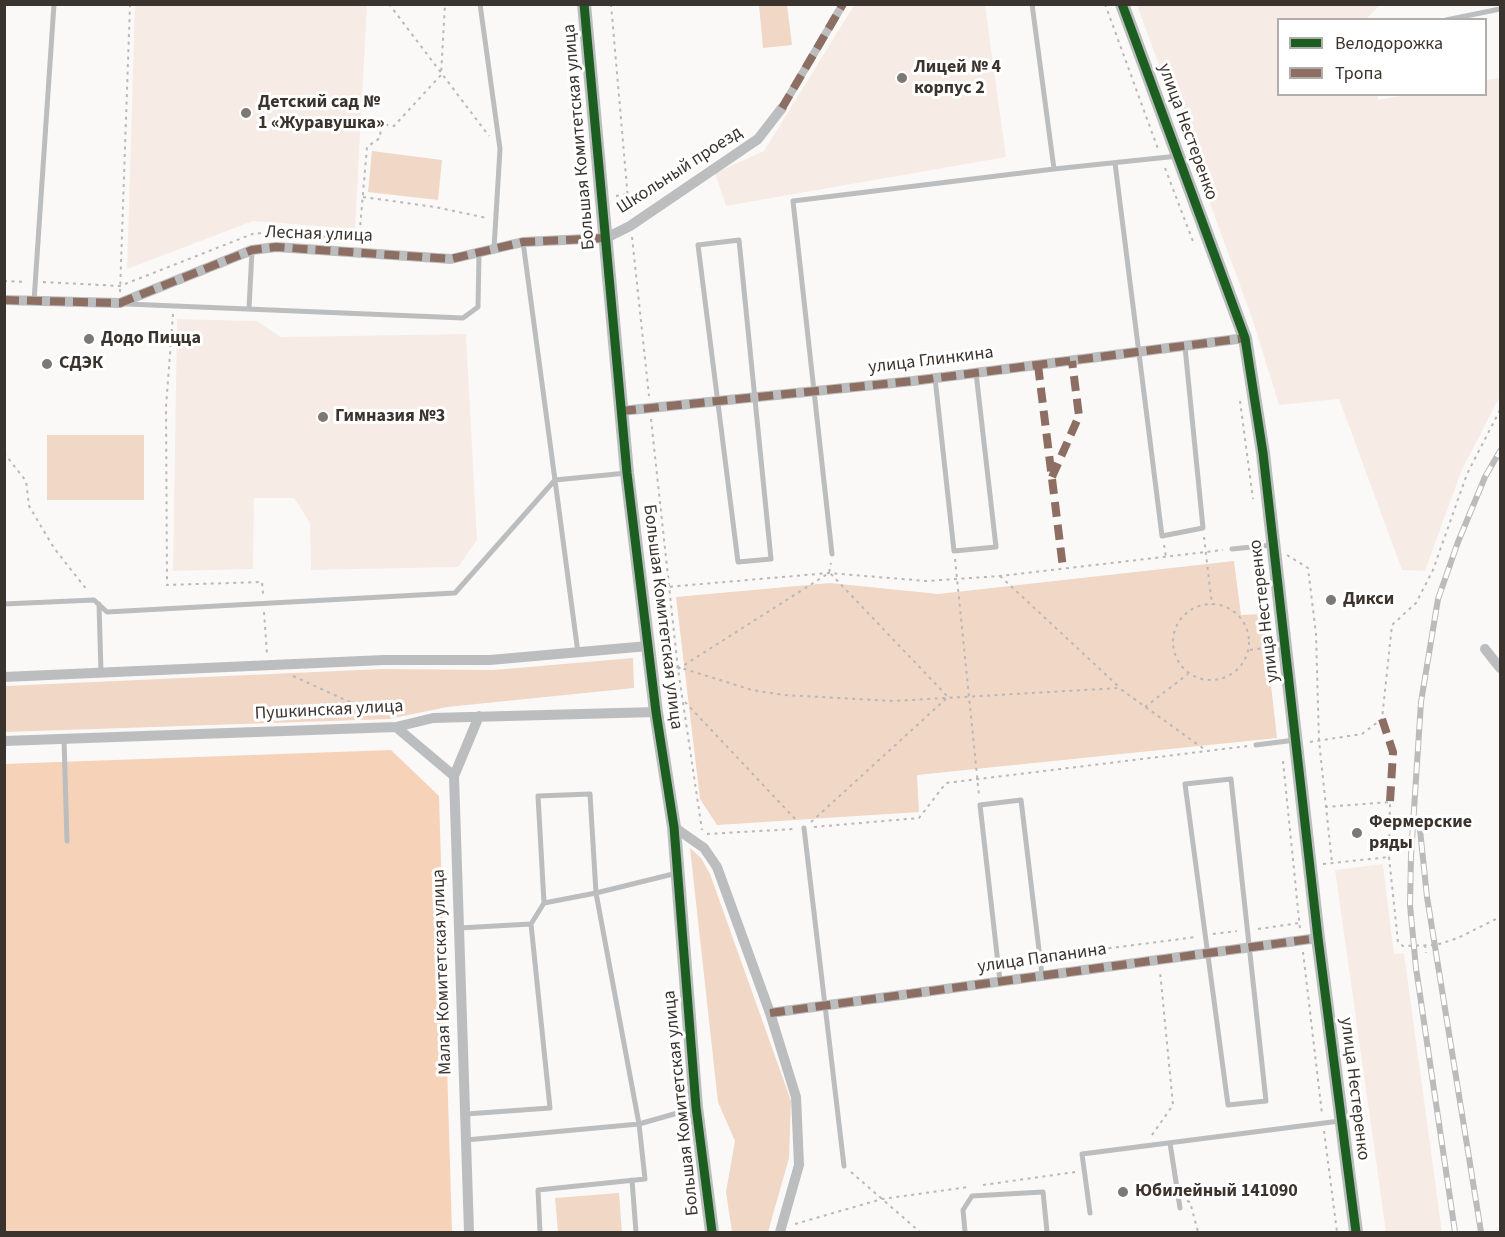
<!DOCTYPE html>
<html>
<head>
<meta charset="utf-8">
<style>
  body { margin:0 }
  #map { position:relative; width:1505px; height:1237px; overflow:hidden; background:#fbf9f7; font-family:"Source Sans 3",sans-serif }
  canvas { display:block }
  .frame { position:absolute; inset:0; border:6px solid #3b332d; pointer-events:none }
  .legend { position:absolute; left:1277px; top:18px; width:210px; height:78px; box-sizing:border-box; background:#fff; border:2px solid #b1adab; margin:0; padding:8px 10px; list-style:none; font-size:18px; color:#3b332d }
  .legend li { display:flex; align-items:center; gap:12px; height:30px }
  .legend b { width:30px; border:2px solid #b1adab }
</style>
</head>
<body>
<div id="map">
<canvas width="1505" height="1237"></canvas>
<div class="frame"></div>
<ul class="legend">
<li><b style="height:8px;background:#1b5e20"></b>Велодорожка</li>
<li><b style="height:8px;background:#8d6e63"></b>Тропа</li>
</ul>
</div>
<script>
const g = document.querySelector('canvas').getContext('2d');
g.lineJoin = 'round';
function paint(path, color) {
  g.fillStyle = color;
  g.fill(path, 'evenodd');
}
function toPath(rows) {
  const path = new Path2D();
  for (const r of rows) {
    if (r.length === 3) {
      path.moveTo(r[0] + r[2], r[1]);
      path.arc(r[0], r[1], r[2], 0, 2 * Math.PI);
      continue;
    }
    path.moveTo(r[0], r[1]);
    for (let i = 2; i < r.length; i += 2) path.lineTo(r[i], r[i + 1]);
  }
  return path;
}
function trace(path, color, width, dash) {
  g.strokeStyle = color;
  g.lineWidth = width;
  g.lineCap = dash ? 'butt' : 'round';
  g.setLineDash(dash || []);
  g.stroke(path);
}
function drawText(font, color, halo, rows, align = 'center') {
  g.font = font + ' "Source Sans 3",sans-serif';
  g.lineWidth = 6;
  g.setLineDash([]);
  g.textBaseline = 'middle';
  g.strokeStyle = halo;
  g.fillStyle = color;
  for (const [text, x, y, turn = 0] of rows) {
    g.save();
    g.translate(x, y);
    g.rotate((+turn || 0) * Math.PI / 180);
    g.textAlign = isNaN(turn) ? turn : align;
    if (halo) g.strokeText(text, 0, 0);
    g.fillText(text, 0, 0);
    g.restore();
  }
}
paint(toPath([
  [135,5,367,5,355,229,253,221,127,269],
  [854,5,985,5,1006,157,726,206,715,173,764,151],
  [1137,5,1380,5,1366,19,1278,20,1278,94,1377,95,1378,100,1406,95,1486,94,1486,80,1500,78,1500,396,1461,472,1425,571,1402,570,1339,399,1279,405,1252,318],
  [177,319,257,321,281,337,466,334,477,540,458,567,311,570,310,523,294,498,254,498,253,569,173,571],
  [1383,864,1394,954,1404,953,1442,1232,1386,1232,1335,870]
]), '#f7ece5');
paint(toPath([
  [759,5,787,5,792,45,763,48],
  [372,151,442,160,438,200,368,192],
  [47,435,144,435,144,500,47,500],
  [1234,561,1241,615,1263,614,1277,738,917,775,919,812,717,825,700,799,676,597,830,583,938,594],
  [633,658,634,688,447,707,389,719,5,732,5,686,382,669,494,670],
  [690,848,701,858,710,874,791,1101,789,1158,768,1232,732,1232,726,1192,735,1141,718,1102],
  [619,1193,622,1232,558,1232,555,1198]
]), '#f1d7c6');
paint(toPath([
  [391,750,439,796,452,1232,5,1232,4,764]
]), '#f6d2b9');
trace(toPath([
  [389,4,489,136],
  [611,4,629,211],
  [1105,4,1158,149],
  [1165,168,1194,244],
  [616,196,628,194],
  [363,197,435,207,487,218],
  [315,236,359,239],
  [632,237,649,396],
  [359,240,367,147,380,138,381,124,394,126,441,75,445,4],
  [4,281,26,282],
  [43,282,120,286,255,233,273,234],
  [120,292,130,4],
  [173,314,166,407,167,585,262,582,263,594],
  [1240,401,1253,499],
  [651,419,678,669,702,830],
  [4,453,26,481,29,506,54,548,87,590],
  [1204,537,1212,605],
  [1164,545,1166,557],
  [1287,555,1308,568,1316,634,1319,741,1332,863],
  [955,559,979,795],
  [1000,576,1118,686],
  [655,588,829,573,926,581,1000,576,1223,550],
  [1211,642,38],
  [264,612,267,654],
  [1250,650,1271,647],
  [662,662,752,690,784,695,893,701,1119,688,1204,749],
  [678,669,829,573,831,563],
  [293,676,378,715],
  [685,702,798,822],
  [1145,707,1188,674],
  [1310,742,1362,734,1382,719,1392,625,1416,603,1433,570,1467,474,1500,410],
  [1283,761,1300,929],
  [1325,807,1390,802,1389,857,1398,942,1403,946,1436,945,1458,938,1500,917],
  [811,822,948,697,830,573],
  [814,827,919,818,946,783,1248,746],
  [707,834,794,829],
  [1323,864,1389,857],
  [1258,929,1299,923],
  [1213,934,1237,931],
  [1425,945,1426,953],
  [1303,952,1322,1114],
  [1049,956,1196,937],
  [1324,1131,1337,1232],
  [1152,1135,1173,1105,1160,971],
  [851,1172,920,1232],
  [983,1185,1075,1172],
  [1187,1201,1190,1202,1198,1232],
  [795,1224,882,1199,968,1187]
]), '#b9b8b9', 2, [3, 4.5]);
trace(toPath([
  [480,4,500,149,494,248],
  [1446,20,1500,9],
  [1115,163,1162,536,1203,528,1185,347],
  [1054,169,1178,156],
  [739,240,771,559,738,562,698,245,739,240],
  [34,301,54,4],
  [127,304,463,318,478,307,479,254],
  [249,309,252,250],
  [935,378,954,551,996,547,976,373],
  [1232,549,1272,545],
  [832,554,793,201,1054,169,1032,4],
  [4,604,94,600,107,612,455,593,555,480,523,242],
  [99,604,101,672],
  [578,653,555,480,627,473],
  [64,739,67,841],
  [1256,745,1295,740],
  [1231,779,1266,1101,1228,1105,1185,784,1231,779],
  [804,828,844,1166],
  [544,903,596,893,677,873],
  [459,928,531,924,544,903,538,796,590,794,596,893,639,1124,466,1140],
  [1000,981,980,805,1021,800,1042,975],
  [466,1114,550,1108,531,924],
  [1170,1143,1180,1208],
  [632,1180,636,1232],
  [1090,1213,1082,1154,1340,1121],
  [540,1232,538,1190,645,1179,639,1124,695,1108],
  [965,1232,963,1210,972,1196,1043,1192,1047,1232]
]), '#bbbdbf', 5);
trace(toPath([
  [782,108,843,4]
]), '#bbbdbf', 8);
trace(toPath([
  [4,300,120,303,252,250,276,247,451,259,523,242,606,238,630,226,758,139,782,108],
  [621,411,913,381,1245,338],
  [1485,649,1500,668],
  [4,677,384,660,490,660,648,646],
  [396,727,454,776],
  [4,741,396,727,433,718,656,712],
  [674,827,704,848,717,867,770,1013,796,1097,799,1165,780,1232],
  [770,1013,1318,938],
  [469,1232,454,776,479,716]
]), '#bbbdbf', 10);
trace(toPath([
  [584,4,627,473,656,712,674,827,696,1107,712,1232],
  [1122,4,1245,338,1263,453,1318,938,1356,1232]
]), '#bbbdbf', 14);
const rail = toPath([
  [1419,820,1427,897,1481,1232],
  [1455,1232,1416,968,1410,905,1411,856,1421,702,1438,599,1458,542,1485,477,1500,451]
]);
trace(rail, '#bbb', 6);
trace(rail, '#fff', 4, [11]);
trace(toPath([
  [782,108,843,4],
  [4,300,120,303,252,250,276,247,451,259,523,242,606,238],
  [1038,365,1063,568],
  [621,411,913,381,1245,338],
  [1052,477,1079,416,1072,361],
  [1382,719,1393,752,1390,802],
  [770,1013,1318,938]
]), '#8d6e63', 8, [15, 8]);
trace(toPath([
  [584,4,627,473,656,712,674,827,696,1107,712,1232],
  [1122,4,1245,338,1263,453,1318,938,1356,1232]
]), '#1b5e20', 9);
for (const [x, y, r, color] of [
  [902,78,6,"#7e7874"],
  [246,113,6,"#7e7874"],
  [89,339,6,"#7e7874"],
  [47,364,6,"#7e7874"],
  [323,417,6,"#7e7874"],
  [1331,600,6,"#7e7874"],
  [1357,833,6,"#7e7874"],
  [1123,1192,6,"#7e7874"]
]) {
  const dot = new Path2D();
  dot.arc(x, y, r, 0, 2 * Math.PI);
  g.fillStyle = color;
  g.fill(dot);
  trace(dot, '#fff', 2);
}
drawText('bold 18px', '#3b332d', '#fff', [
  ["Лицей № 4",914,68],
  ["корпус 2",914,89],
  ["Детский сад №",258,103],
  ["1 «Журавушка»",258,124],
  ["Додо Пицца",101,339],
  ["СДЭК",59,364],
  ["Гимназия №3",335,417],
  ["Дикси",1343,600],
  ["Фермерские",1369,823],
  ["ряды",1369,844],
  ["Юбилейный 141090",1135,1192]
], 'left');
drawText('18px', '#3b332d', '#fff', [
  ["улица Нестеренко",1187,132,70],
  ["Большая Комитетская улица",580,137,-95],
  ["Школьный проезд",680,171,-33],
  ["Лесная улица",319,235,2],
  ["улица Глинкина",931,361,-7],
  ["улица Нестеренко",1265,611,-97],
  ["Большая Комитетская улица",662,617,83],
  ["Пушкинская улица",329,711,-3],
  ["улица Папанина",1042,959,-8],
  ["Малая Комитетская улица",443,972,-92],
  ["улица Нестеренко",1354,1089,83],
  ["Большая Комитетская улица",682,1103,-96]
]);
</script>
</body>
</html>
